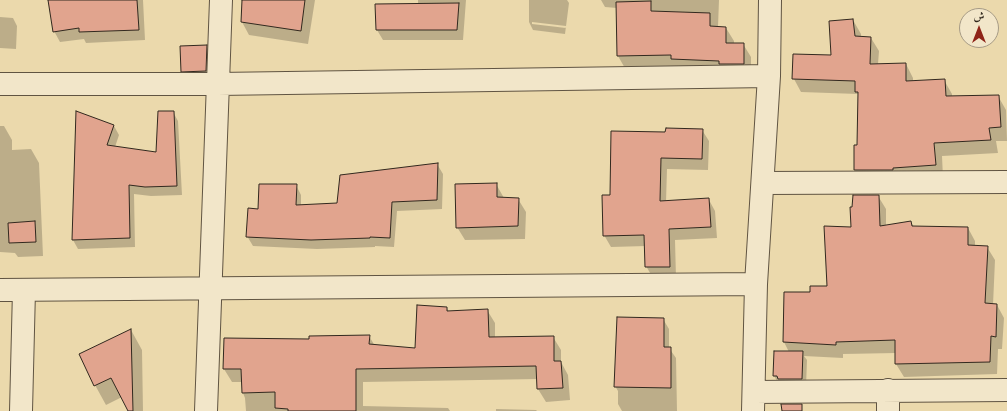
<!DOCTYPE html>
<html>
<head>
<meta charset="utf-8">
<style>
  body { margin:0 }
  #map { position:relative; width:1007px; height:411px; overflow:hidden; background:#ebd9ac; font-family:Cardo,Amiri,serif }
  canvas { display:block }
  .north { position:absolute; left:959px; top:8px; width:40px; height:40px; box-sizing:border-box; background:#f2e6c9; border:1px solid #a59a85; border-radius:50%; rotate:0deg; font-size:11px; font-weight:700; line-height:16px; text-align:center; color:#31281e }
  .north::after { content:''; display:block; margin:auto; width:14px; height:18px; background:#8f2418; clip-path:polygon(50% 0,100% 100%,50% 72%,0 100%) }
</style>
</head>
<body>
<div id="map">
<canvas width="1007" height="411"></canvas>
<div class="north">ش</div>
</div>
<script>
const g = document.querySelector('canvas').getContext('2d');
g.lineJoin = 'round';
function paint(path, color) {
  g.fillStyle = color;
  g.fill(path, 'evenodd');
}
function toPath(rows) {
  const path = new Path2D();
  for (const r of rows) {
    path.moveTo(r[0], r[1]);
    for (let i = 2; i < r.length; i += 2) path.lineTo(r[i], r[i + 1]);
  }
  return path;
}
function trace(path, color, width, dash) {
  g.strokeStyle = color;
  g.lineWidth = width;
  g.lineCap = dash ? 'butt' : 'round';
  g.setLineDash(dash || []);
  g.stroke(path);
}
paint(toPath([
  [58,0,143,0,145,40,86,43,84,39,60,42,54,31],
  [243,0,315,0,308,44,249,35,242,22],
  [418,0,466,0,463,40,383,40,377,30,418,4],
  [529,0,567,0,569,3,565,34,533,30,529,22],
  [532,22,566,26,566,28,532,24],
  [601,0,719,0,718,27,726,28,734,41,734,44,743,44,751,57,751,77,626,70,618,56,617,8,605,7],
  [0,17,13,18,17,26,16,49,0,48],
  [853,20,861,34,861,37,871,38,879,51,878,64,906,64,913,78,913,82,944,80,952,94,952,97,998,96,1006,110,1007,141,996,141,998,153,942,156,943,178,862,183,855,170,858,146,858,94,801,92,794,79,832,56],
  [206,46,211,54,210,78,187,79,182,71],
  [77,112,114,126,119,135,115,147,157,153,173,112,178,121,182,195,151,196,134,194,135,247,78,249,73,240],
  [0,126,4,126,12,140,12,150,31,149,39,163,43,256,18,257,15,253,0,252],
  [702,130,709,141,708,170,667,169,666,202,709,200,715,211,717,238,675,240,676,278,653,278,646,266,646,246,611,247,604,235,611,196,666,133],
  [437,164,443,174,442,209,397,211,394,247,375,246,375,247,317,249,253,246,247,236,259,210,296,185,301,195,301,206,338,204],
  [496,184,504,198,518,199,526,212,525,239,465,240,457,227],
  [878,196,886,209,886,226,911,222,914,227,968,228,975,241,975,246,987,247,995,260,993,305,997,305,1004,318,1002,349,998,349,997,374,904,377,896,364,896,353,843,354,843,358,804,356,807,360,806,387,779,384,774,376,789,352,784,342,785,293,811,293,828,287,852,228],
  [447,308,449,312,487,310,495,323,495,338,553,337,561,350,561,362,568,375,570,400,546,402,538,389,538,379,363,382,363,406,448,408,450,411,246,411,245,398,243,393,242,382,232,382,224,369,310,340,369,336,375,346,416,349],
  [663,319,669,329,669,348,676,358,677,411,622,411,618,404,618,391,615,386],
  [131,330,142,350,143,411,129,411,122,397,106,405,95,385,80,355],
  [496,409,536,410,537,411,496,411]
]), '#0003');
const building = toPath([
  [48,0,137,0,139,30,79,32,79,28,53,32,48,0],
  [242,0,305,0,301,31,241,22,242,0],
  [651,1,651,11,710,13,710,26,726,27,726,43,744,43,744,64,719,64,719,61,671,59,671,55,617,56,616,2,651,1],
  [459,3,457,30,376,30,375,4,459,3],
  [853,19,855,36,871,37,870,64,906,63,906,81,945,79,946,96,999,95,1001,127,989,128,991,140,934,143,936,165,893,168,893,170,854,170,854,145,857,145,858,92,855,92,855,81,792,79,793,54,831,55,829,21,853,19],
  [207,45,206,71,181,72,180,46,207,45],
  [76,111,114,125,107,145,156,152,158,111,174,111,177,186,145,187,129,185,130,238,72,240,76,111],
  [666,128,703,129,702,159,661,158,660,201,709,198,711,227,669,229,670,267,645,267,644,235,603,236,602,195,610,195,611,131,665,132,666,128],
  [438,163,437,200,392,202,390,238,370,237,370,238,311,240,246,237,248,208,258,209,259,184,297,184,296,205,337,203,340,175,438,163],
  [497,183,497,197,519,198,518,226,456,228,455,184,497,183],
  [853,195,879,195,880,226,911,221,912,226,968,227,968,245,988,246,985,303,997,304,996,337,991,336,990,362,895,364,895,340,836,342,836,345,783,342,784,292,810,292,810,286,827,286,824,226,851,227,850,207,852,207,853,195],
  [35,221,36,242,9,243,8,223,35,221],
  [417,305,447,307,447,311,488,309,489,337,554,336,554,361,561,361,563,388,537,389,536,366,356,369,356,411,288,411,288,409,275,408,275,392,242,393,241,369,223,369,224,338,309,339,309,336,370,335,369,344,415,348,417,305],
  [617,317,664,318,664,347,671,347,671,388,614,387,617,317],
  [131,329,133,411,128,411,111,378,94,386,79,354,131,329],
  [774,351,803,351,802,379,778,379,777,376,773,376,774,351],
  [781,404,802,404,802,411,782,411,781,404]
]);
paint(building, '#e1a48e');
trace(building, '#31281e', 1);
const minor = toPath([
  [0,84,218,84,769,76],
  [763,183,1007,182],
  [0,290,756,284],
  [754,392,1007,390],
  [21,411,24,290],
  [206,411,221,0],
  [753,411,756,284,769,76,770,0],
  [888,411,888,390]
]);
trace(minor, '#605442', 24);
trace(minor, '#f2e6c9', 22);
</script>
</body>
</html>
